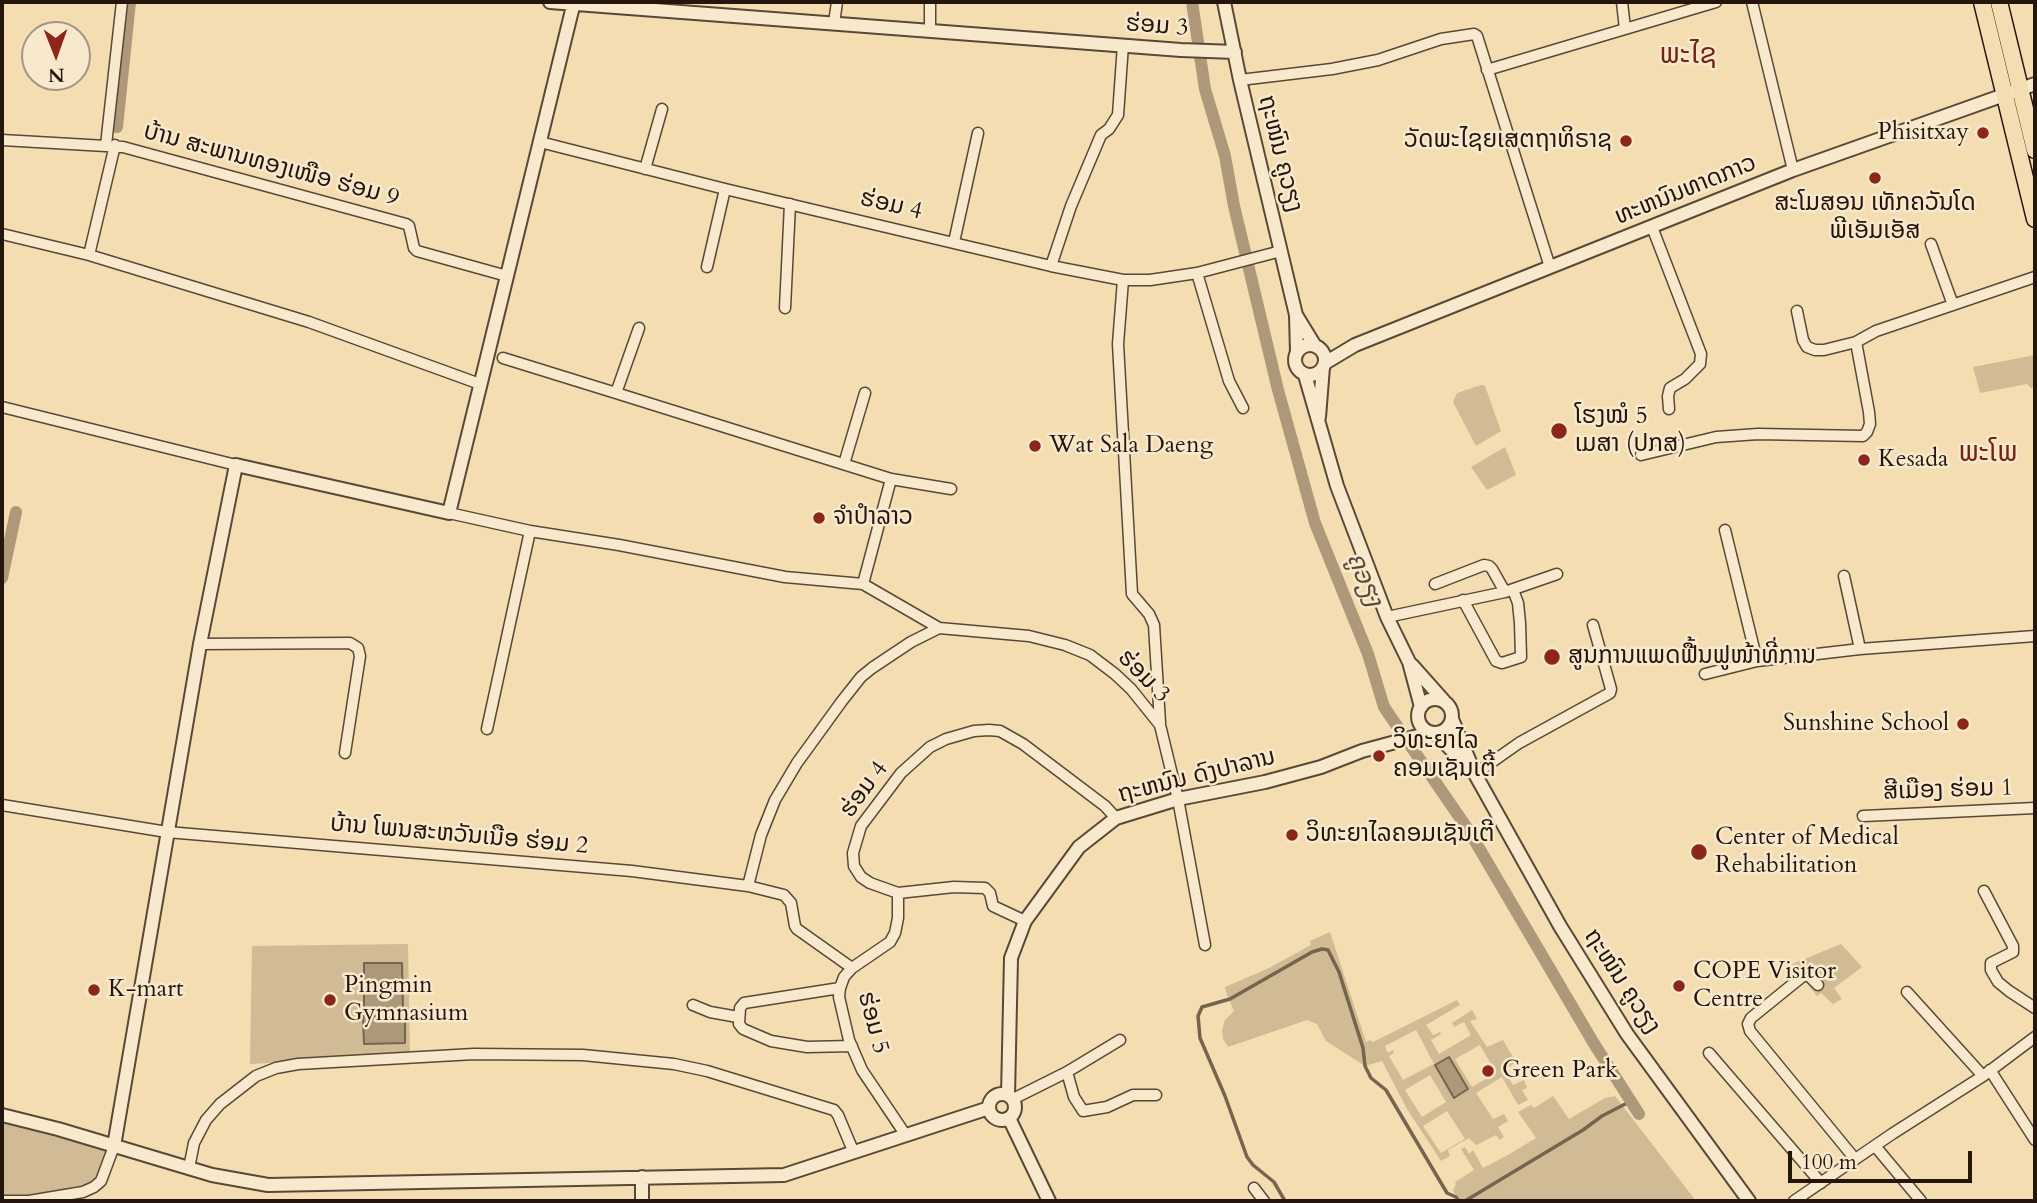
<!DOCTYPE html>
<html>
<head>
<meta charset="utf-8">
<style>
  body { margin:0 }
  #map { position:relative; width:2037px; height:1203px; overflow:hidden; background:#f4ddb0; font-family:Cardo,serif }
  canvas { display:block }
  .frame { position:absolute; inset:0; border:4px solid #24160d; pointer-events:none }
  .north { position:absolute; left:21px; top:21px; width:70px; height:70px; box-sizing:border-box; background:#f8e9cc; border:2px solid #a39580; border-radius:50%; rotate:179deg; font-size:19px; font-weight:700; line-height:28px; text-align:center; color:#24160d }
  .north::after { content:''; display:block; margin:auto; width:24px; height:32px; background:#8f2418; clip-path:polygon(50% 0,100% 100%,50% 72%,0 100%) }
  .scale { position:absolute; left:1788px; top:1151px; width:184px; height:32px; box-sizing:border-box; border:4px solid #24160d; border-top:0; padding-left:9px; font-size:21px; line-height:24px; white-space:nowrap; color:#24160d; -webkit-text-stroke:5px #f8e9cc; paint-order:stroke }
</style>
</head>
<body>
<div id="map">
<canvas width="2037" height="1203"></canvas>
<div class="frame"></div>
<div class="north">N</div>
<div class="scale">100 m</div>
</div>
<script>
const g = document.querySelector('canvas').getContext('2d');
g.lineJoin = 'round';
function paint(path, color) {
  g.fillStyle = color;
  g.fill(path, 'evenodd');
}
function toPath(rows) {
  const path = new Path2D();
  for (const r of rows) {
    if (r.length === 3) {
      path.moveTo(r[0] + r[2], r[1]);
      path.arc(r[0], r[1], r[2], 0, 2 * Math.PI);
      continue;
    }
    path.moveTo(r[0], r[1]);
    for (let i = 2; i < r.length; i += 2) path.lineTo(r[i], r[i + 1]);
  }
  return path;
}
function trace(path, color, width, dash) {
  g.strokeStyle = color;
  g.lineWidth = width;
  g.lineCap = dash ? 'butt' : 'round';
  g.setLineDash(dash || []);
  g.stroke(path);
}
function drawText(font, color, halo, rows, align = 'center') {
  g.font = font + ' Cardo,"Noto Sans Lao",serif';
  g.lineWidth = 5;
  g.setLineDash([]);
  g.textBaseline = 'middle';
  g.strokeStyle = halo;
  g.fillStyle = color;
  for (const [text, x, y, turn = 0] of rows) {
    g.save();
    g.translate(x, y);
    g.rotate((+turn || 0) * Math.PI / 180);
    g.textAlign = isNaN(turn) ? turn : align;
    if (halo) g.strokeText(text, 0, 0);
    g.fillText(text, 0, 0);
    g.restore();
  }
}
paint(toPath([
  [2035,355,2035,387,2031,388,2027,384,1980,393,1973,367],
  [1481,385,1485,386,1501,431,1476,446,1453,402,1457,393],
  [1505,447,1516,475,1487,490,1471,467],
  [1330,932,1366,1042,1370,1040,1373,1042,1457,1000,1460,1005,1426,1025,1433,1035,1440,1032,1441,1034,1431,1040,1439,1054,1471,1035,1464,1022,1454,1027,1452,1023,1472,1010,1477,1019,1470,1021,1487,1047,1503,1040,1516,1062,1504,1070,1513,1085,1524,1080,1527,1088,1522,1090,1528,1100,1518,1105,1502,1077,1476,1093,1493,1119,1504,1114,1508,1121,1498,1127,1504,1137,1500,1140,1496,1135,1476,1145,1469,1138,1448,1150,1450,1156,1441,1161,1407,1109,1382,1061,1365,1066,1326,1041,1317,1024,1307,1020,1228,1047,1223,1039,1222,1030,1225,1020,1234,1011,1227,995,1225,987,1269,968,1311,945,1310,941],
  [1416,1030,1434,1064,1403,1080,1389,1056,1394,1053,1393,1050,1388,1053,1385,1046],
  [1480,1045,1496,1073,1472,1087,1455,1059],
  [1430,1075,1446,1102,1422,1117,1405,1090],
  [1447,1111,1465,1139,1441,1153,1423,1126],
  [408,944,410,1055,250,1064,252,946],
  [1841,944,1862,967,1834,988,1842,999,1833,1004,1821,993,1817,996,1792,964],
  [1553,1096,1569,1119,1605,1098,1615,1096,1696,1201,1459,1201,1453,1190,1456,1184,1455,1182,1474,1170,1461,1149,1465,1147,1469,1154,1473,1150,1483,1168,1508,1155,1536,1138,1518,1112,1531,1105,1534,1108],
  [2,1115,114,1146,99,1182,76,1195,2,1199]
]), '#d1bb94');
const water = toPath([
  [364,963,402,963,403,1010,364,1010,364,963],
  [363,1016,405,1016,405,1043,364,1044,363,1016],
  [1449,1057,1468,1089,1454,1098,1435,1065,1449,1057]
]);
paint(water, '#ad9979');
trace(water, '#76654e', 2);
trace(toPath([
  [1285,1201,1274,1182,1253,1165,1247,1157,1225,1096,1200,1038,1198,1016,1202,1007,1230,999,1312,952,1322,949,1328,950,1339,972,1363,1048,1365,1066,1371,1078,1386,1090,1447,1193,1456,1197,1459,1201],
  [1465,1201,1583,1130,1602,1116,1631,1101]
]), '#76654e', 3.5);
trace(toPath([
  [1192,2,1205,89,1225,156,1234,206,1278,390,1315,523,1368,654,1384,707,1469,831,1593,1042,1639,1114],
  [117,127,130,2],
  [2,578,16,512]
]), '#ad9979', 12);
const minor = toPath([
  [1622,2,1625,29],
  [1752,2,1793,170],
  [834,23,837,2],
  [930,30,930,2],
  [1487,70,1716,2],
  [1240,80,1332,69,1378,60,1441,39,1474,34,1477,36,1550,267],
  [2,140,123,147,406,224,409,226,414,248,417,251,507,276],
  [540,142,725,189,1051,266,1123,280,1150,280,1197,273,1281,251],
  [106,145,122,2],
  [645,169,662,109],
  [1652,227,1701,354,1700,364,1685,379,1670,388,1668,396,1669,409],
  [2,234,89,255,309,322,480,384],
  [954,242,978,133],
  [1931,244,1953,305],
  [89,255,115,145],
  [1051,266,1071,206,1101,135,1109,129,1118,115,1123,45],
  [707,267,725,189],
  [1197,273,1229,381,1243,408],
  [1123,280,1118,344,1132,594,1149,614,1154,625,1160,723],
  [785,308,790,204],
  [1797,311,1803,340,1807,347,1815,350,1824,350,1856,342],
  [639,328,616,393,891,479,951,489],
  [503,358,616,393],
  [2,407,236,465],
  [1641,455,1716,437,1758,434,1863,436,1867,432,1870,424,1869,412,1856,342,1876,331,2035,277],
  [844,464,865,393],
  [449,513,530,531,619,545,785,577,863,584,939,628,1029,636,1065,645,1090,655,1115,674,1131,689,1160,725,1178,799,1205,945],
  [1725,530,1757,661],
  [1844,576,1860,649],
  [863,584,891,479],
  [1435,584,1484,565,1489,566,1492,569,1505,592],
  [1463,600,1496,661,1502,663,1521,657,1520,623,1518,603,1513,590],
  [1387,617,1505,592,1557,574],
  [200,644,350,643,358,648,360,656,345,753],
  [1705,674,1757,661,1860,649,2035,636],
  [487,729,530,531],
  [1475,774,1519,743,1610,693,1611,689,1593,625],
  [2,805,167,832,632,871,748,886,784,895,791,903,795,926,797,929,852,968],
  [1863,816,2035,808],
  [748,886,761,835,775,800,797,763,842,701,861,677,872,668,911,642,939,628],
  [1984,891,2013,946,2013,952,1991,963,1991,970,1998,982,2009,991,2035,1008],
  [898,893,954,887,985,888,990,893,993,906,1025,921],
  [1818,985,1809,976,1803,976,1751,1018,1748,1024,1750,1031,1855,1159],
  [840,988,744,1003,740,1008,739,1024,743,1029,771,1041,807,1047,852,1046],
  [1907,992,1983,1076],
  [693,1005,710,1012,738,1017],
  [1709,1053,1821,1183],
  [1990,1070,2035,1140],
  [1067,1072,1074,1097,1083,1111,1107,1107,1133,1095,1156,1095],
  [1013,1099,1067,1072,1120,1040],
  [905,1134,862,1070,849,1040,839,997,840,988,844,977,852,968,890,942,895,933,898,918,898,893,870,883,861,877,854,866,853,853,861,826,901,773,930,747,946,739,974,731,989,730,1000,731,1023,744,1105,806,1116,818],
  [1875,1146,1921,1201],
  [189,1168,194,1143,206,1120,220,1104,256,1076,276,1068,298,1064,474,1054,583,1055,674,1064,707,1071,834,1110,838,1115,854,1153],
  [1254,1188,1264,1201],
  [2,1201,29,1201,83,1192,94,1187,101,1181,114,1146],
  [1794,1201,1892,1134,1983,1076,2035,1037]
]);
const tertiary = toPath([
  [550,2,1181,50,1235,52],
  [1224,2,1240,80,1296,315,1297,353],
  [1296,315,1315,346],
  [1310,360,15],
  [1325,363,1355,345,1793,170,2035,84],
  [1305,375,1337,486,1387,617,1409,662,1421,707],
  [1319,417,1323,367],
  [1412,665,1444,701],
  [1435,716,17],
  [1452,719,1475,774,1560,926,1627,1034,1749,1201],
  [1436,734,1470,769],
  [1002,1107,13],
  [1008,1095,1011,958,1025,921,1079,847,1116,818,1178,799,1265,782,1321,767,1362,751,1429,733],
  [2,1115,58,1129,212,1175,268,1185,784,1175,989,1108],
  [1009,1118,1049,1201],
  [114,1146,200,644,236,465,449,513,574,2],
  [642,1201,642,1177]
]);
const primary = toPath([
  [1982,2,2035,219],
  [1999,2,2035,150]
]);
trace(minor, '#584836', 13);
trace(tertiary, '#584836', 16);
trace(primary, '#24160d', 19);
trace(minor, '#f8e9cc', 10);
trace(tertiary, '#f8e9cc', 12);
trace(primary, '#f4ddb0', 16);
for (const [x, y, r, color] of [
  [1983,133,7,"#8f2418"],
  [1626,141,7,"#8f2418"],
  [1875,178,7,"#8f2418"],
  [1559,431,9,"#8f2418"],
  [1035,446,7,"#8f2418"],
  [1864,460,7,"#8f2418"],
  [819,518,7,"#8f2418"],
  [1552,657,9,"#8f2418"],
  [1963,724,7,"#8f2418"],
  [1379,756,7,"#8f2418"],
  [1292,835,7,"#8f2418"],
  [1699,852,9,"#8f2418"],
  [1679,986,7,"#8f2418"],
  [94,990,7,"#8f2418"],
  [330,1000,7,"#8f2418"],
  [1488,1071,7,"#8f2418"]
]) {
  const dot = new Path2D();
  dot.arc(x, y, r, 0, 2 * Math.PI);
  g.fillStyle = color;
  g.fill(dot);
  trace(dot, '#f8e9cc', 2.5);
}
drawText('24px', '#24160d', '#f8e9cc', [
  ["ຮ່ອມ 3",1157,27,4],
  ["ຖະໜົນ ຄູວຽງ",1279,154,76],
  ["ບ້ານ ສະພານທອງເໜືອ ຮ່ອມ 9",271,166,15],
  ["ທະຫນົນທາດກາວ",1686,191,-22],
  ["ຮ່ອມ 4",891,206,13],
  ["ຮ່ອມ 3",1143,677,46],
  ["ຖະຫນົນ ດົງປາລານ",1197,777,-14],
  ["ຮ່ອມ 4",865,790,-54],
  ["ສີເມືອງ ຮ່ອມ 1",1948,791,-2],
  ["ບ້ານ ໂພນສະຫວັນເນືອ ຮ່ອມ 2",459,836,5],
  ["ຖະໜົນ ຄູວຽງ",1621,982,57],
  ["ຮ່ອມ 5",872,1023,75]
]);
drawText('24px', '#24160d', '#f8e9cc', [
  ["Phisitxay",1969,133,"right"],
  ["ວັດພະໄຊຍເສຕຖາທິຣາຊ",1612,141,"right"],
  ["ສະໂມສອນ ເທັກຄວັນໂດ",1875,204,"center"],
  ["ພີເອັມເອັສ",1875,232,"center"],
  ["ໂຮງໝໍ 5",1575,417],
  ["ເມສາ (ປກສ)",1575,445],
  ["Wat Sala Daeng",1049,446],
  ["Kesada",1878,460],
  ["ຈຳປຳລາວ",833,518],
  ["ສູນການແພດຟື້ນຟູໜ້າທີ່ການ",1568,657],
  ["Sunshine School",1949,724,"right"],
  ["ວິທະຍາໄລ",1393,742],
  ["ຄອມເຊັນເຕີ້",1393,770],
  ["ວິທະຍາໄລຄອມເຊັນເຕີ",1306,835],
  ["Center of Medical",1715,838],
  ["Rehabilitation",1715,866],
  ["COPE Visitor",1693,972],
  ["Centre",1693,1000],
  ["Pingmin",344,986],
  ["Gymnasium",344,1014],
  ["K-mart",108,990],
  ["Green Park",1502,1071]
], 'left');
drawText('italic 26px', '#5b4a38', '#f8e9cc', [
  ["ຄູວຽງ",1363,580,68]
]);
drawText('28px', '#7a1f14', '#f8e9cc', [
  ["ພະໄຊ",1688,57],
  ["ພະໂພ",1988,455]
]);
</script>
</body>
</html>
